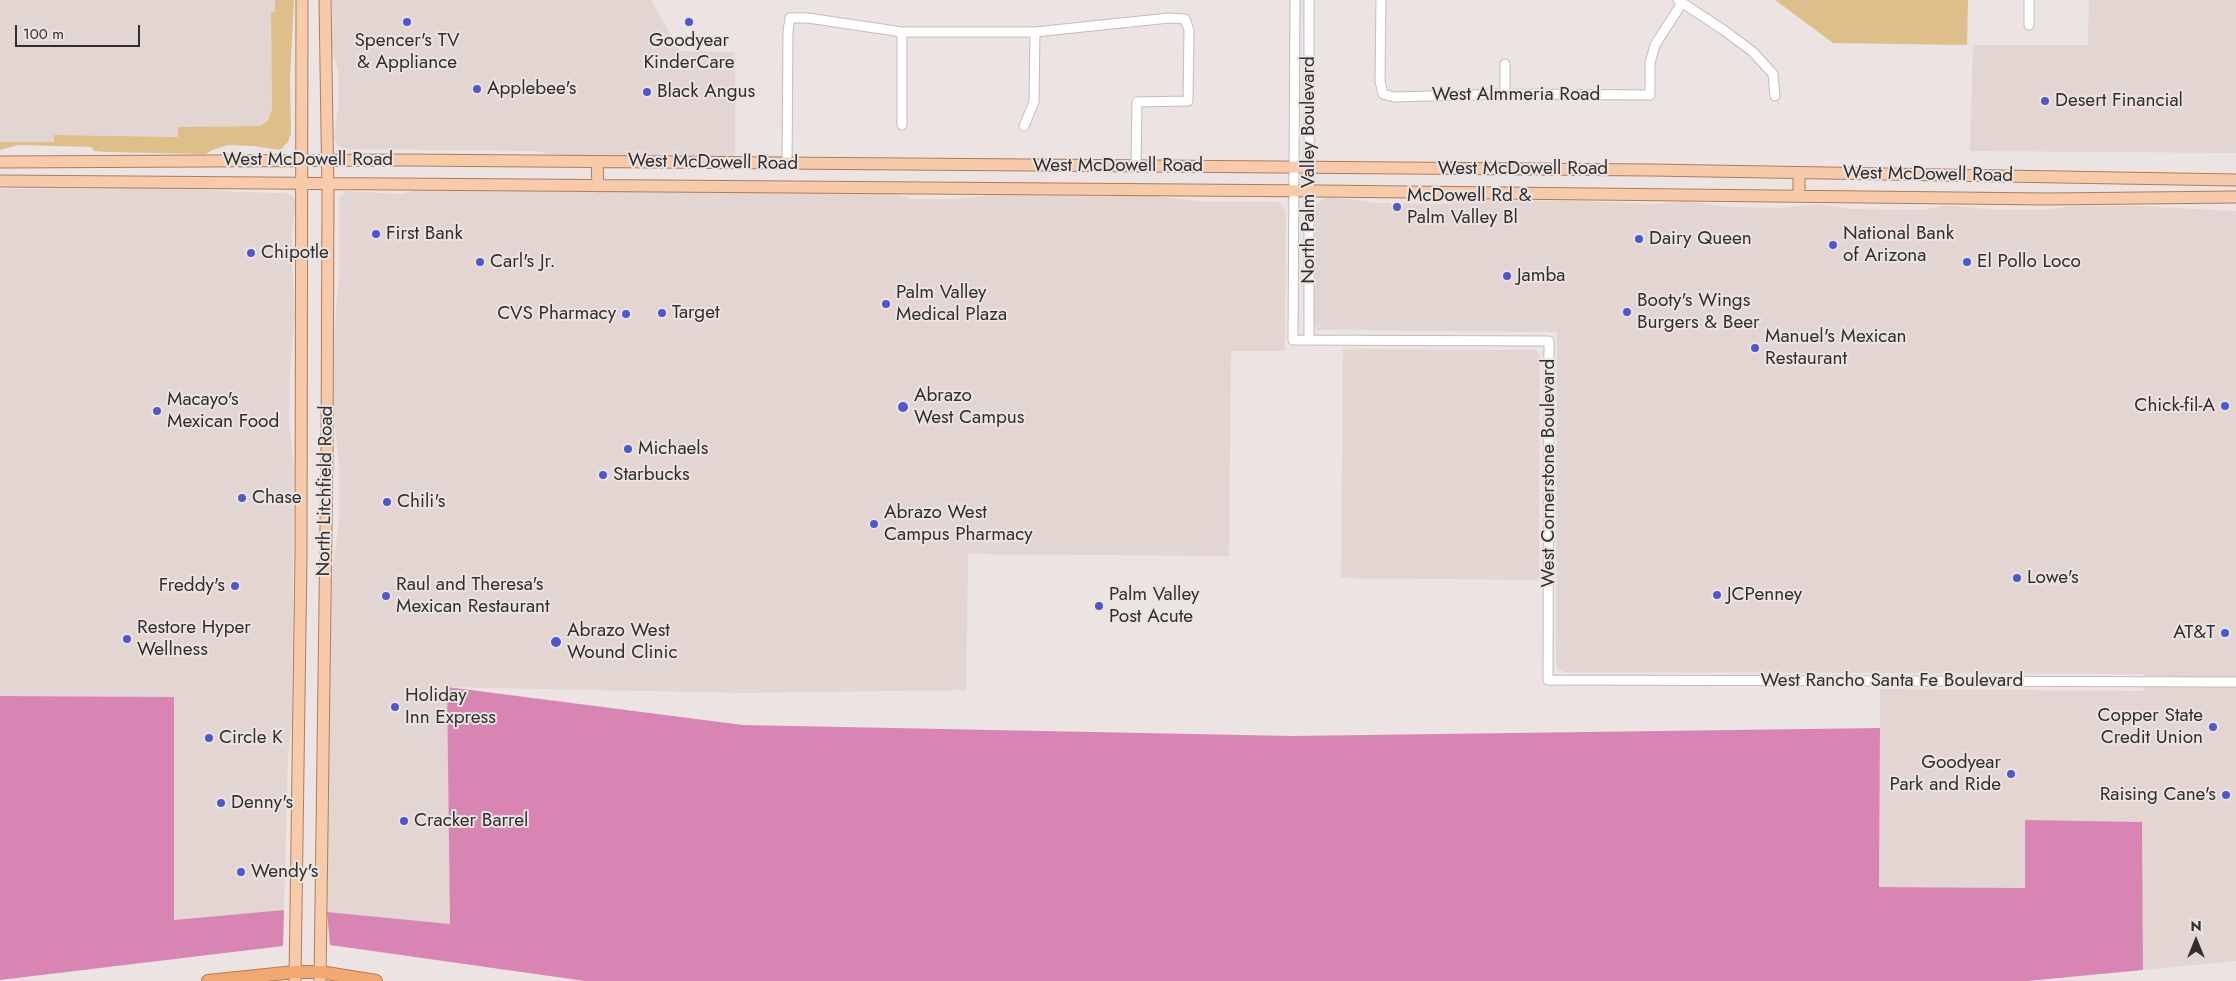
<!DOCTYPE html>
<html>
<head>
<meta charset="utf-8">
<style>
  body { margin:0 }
  #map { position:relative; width:2236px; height:981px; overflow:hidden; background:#ebe4e3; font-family:Jost,sans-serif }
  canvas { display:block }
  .north { position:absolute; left:2171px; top:916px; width:50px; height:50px; -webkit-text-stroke:4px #ebe4e3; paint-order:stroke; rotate:0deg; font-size:14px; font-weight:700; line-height:20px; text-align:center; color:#312e2e }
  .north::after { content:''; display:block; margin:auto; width:18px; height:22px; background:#312e2e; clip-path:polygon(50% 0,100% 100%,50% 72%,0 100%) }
  .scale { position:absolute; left:15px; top:25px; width:125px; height:22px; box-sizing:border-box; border:2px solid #312e2e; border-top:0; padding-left:6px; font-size:15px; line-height:18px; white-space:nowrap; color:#312e2e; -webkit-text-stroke:4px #ebe4e3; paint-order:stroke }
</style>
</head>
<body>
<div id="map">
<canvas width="2236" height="981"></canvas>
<div class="north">N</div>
<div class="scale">100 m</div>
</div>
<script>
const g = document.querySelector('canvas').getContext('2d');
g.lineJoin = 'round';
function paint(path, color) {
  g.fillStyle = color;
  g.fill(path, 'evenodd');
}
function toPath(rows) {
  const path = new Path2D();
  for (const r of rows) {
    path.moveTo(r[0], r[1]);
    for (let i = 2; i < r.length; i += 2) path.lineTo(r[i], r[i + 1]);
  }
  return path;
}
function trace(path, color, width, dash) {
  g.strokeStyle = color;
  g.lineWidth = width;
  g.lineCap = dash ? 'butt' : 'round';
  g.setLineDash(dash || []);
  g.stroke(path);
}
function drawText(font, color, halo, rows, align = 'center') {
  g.font = font + ' Jost,sans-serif';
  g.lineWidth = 4;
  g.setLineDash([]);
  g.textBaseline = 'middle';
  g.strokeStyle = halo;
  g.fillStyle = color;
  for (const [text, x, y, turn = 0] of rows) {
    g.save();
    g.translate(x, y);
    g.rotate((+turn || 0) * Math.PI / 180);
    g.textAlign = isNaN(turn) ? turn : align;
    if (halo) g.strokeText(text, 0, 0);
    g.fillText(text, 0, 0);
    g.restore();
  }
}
paint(toPath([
  [0,0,275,0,275,13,271,13,272,109,270,115,260,126,179,127,178,137,55,135,54,142,0,142],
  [331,0,651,0,680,51,735,52,735,157,558,156,535,151,341,149,335,142,334,137,339,101,338,71,332,48],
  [2089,0,2236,0,2236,153,1970,151,1973,45,2088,45],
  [192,188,236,192,285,193,294,197,296,201,292,233,292,264,295,316,290,372,289,422,294,468,292,727,288,755,284,910,174,920,174,697,0,696,0,189],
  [418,189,892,193,912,199,954,199,990,195,1154,196,1207,202,1278,202,1283,206,1286,213,1285,351,1231,351,1229,556,968,554,966,690,743,693,447,687,450,924,327,912,329,680,333,565,339,521,339,464,334,419,334,337,339,276,339,202,340,197,346,191,402,194],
  [1325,198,1351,199,1377,203,1441,204,1462,200,1574,201,1658,204,1685,201,1732,207,1781,208,1819,204,1848,209,1922,210,1946,205,1996,210,2043,210,2071,206,2135,206,2236,211,2236,961,2143,970,2142,822,2026,888,1879,887,1880,689,2143,691,2145,674,1565,672,1559,670,1556,664,1557,332,1317,330,1314,322,1315,207,1317,204],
  [1343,349,1536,350,1540,356,1539,580,1341,578]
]), '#e3d5d2');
paint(toPath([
  [275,0,294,0,290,79,291,133,288,142,280,150,253,146,228,145,212,150,206,154,107,152,94,151,91,147,19,145,0,150,0,142,54,142,54,135,178,137,178,127,260,126,268,120,272,109,271,13,275,12],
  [1775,0,1968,0,1967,45,1833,43]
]), '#debf89');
paint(toPath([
  [447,687,743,725,1292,736,1880,728,1879,887,2025,888,2025,820,2142,822,2143,970,2027,981,585,981,330,945,327,912,450,924],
  [0,696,174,697,174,920,284,910,283,946,0,980]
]), '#d985b4');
const minor = toPath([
  [1295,0,1293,340,1549,341,1548,680,2236,682],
  [1309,0,1309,340],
  [1381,0,1380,81,1383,94,1394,97,1505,94,1650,95,1650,63,1655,45,1682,3],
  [1678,0,1725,31,1753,52,1773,74,1775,96],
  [2029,25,2029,0],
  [902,32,902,125],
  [1505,94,1505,64],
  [1024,126,1034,102,1035,32],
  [787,164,788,31,790,18,808,18,902,32,1035,32,1169,18,1185,19,1189,30,1188,101,1137,102,1136,166]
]);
const major = toPath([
  [0,162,407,160,1651,170,2236,180],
  [597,162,598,186],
  [0,181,1319,191,2047,199,2236,197],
  [1799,196,1799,173],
  [295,981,301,555,302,0],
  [320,981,327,451,328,195,325,0]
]);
const highway = toPath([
  [208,981,295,972,320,972,376,981]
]);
trace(minor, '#c3bcbb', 11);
trace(major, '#ae7d5a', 13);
trace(highway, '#ae7d5a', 14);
trace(minor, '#fff', 9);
trace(major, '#f7cbaa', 11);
trace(highway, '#f2a871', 12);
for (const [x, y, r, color] of [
  [407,22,5,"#4c59ce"],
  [689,22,5,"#4c59ce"],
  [477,89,5,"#4c59ce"],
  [647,92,5,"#4c59ce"],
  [2045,101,5,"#4c59ce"],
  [1397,207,5,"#4c59ce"],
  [376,234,5,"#4c59ce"],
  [1639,239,5,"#4c59ce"],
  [1833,245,5,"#4c59ce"],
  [251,253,5,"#4c59ce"],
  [480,262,5,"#4c59ce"],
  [1967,262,5,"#4c59ce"],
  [1507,276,5,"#4c59ce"],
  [886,304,5,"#4c59ce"],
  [1627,312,5,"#4c59ce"],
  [662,313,5,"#4c59ce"],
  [626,314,5,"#4c59ce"],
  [1755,348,5,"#4c59ce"],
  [2225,406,5,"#4c59ce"],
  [903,407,6,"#4c59ce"],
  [157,411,5,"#4c59ce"],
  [628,449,5,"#4c59ce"],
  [603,475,5,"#4c59ce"],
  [242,498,5,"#4c59ce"],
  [387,502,5,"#4c59ce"],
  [874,524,5,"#4c59ce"],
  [2017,578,5,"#4c59ce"],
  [235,586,5,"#4c59ce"],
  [1717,595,5,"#4c59ce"],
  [386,596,5,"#4c59ce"],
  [1099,606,5,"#4c59ce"],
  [2225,633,5,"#4c59ce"],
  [127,639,5,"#4c59ce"],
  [556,642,6,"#4c59ce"],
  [395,707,5,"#4c59ce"],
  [2213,727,5,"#4c59ce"],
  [209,738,5,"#4c59ce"],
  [2011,774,5,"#4c59ce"],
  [2226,795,5,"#4c59ce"],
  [221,803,5,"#4c59ce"],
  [404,821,5,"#4c59ce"],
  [241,872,5,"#4c59ce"]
]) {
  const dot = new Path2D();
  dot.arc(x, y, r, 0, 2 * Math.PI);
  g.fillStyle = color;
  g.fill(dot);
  trace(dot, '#ebe4e3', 2);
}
drawText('19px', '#312e2e', '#ebe4e3', [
  ["Spencer's TV",407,41,"center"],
  ["& Appliance",407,63,"center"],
  ["Goodyear",689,41,"center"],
  ["KinderCare",689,63,"center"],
  ["Applebee's",487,89],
  ["Black Angus",657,92],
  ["Desert Financial",2055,101],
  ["McDowell Rd &",1407,196],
  ["Palm Valley Bl",1407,218],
  ["First Bank",386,234],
  ["National Bank",1843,234],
  ["of Arizona",1843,256],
  ["Dairy Queen",1649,239],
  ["Chipotle",261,253],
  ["Carl's Jr.",490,262],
  ["El Pollo Loco",1977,262],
  ["Jamba",1517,276],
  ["Palm Valley",896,293],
  ["Medical Plaza",896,315],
  ["Booty's Wings",1637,301],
  ["Burgers & Beer",1637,323],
  ["Target",672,313],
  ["CVS Pharmacy",616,314,"right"],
  ["Manuel's Mexican",1765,337],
  ["Restaurant",1765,359],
  ["Abrazo",914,396],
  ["West Campus",914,418],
  ["Macayo's",167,400],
  ["Mexican Food",167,422],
  ["Chick-fil-A",2215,406,"right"],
  ["Michaels",638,449],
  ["Starbucks",613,475],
  ["Chase",252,498],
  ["Chili's",397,502],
  ["Abrazo West",884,513],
  ["Campus Pharmacy",884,535],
  ["Lowe's",2027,578],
  ["Raul and Theresa's",396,585],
  ["Mexican Restaurant",396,607],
  ["Freddy's",225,586,"right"],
  ["Palm Valley",1109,595],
  ["Post Acute",1109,617],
  ["JCPenney",1727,595],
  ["Restore Hyper",137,628],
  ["Wellness",137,650],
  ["Abrazo West",567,631],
  ["Wound Clinic",567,653],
  ["AT&T",2215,633,"right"],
  ["Holiday",405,696],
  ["Inn Express",405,718],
  ["Copper State",2203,716,"right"],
  ["Credit Union",2203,738,"right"],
  ["Circle K",219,738],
  ["Goodyear",2001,763,"right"],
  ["Park and Ride",2001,785,"right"],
  ["Raising Cane's",2216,795,"right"],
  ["Denny's",231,803],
  ["Cracker Barrel",414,821],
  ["Wendy's",251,872]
], 'left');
drawText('19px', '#312e2e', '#ebe4e3', [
  ["West Almmeria Road",1516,95],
  ["West McDowell Road",308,160],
  ["West McDowell Road",713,163,1],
  ["West McDowell Road",1118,166],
  ["West McDowell Road",1523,169],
  ["North Palm Valley Boulevard",1309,170,-90],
  ["West McDowell Road",1928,175,1],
  ["West Cornerstone Boulevard",1549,473,-90],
  ["North Litchfield Road",326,491,-89],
  ["West Rancho Santa Fe Boulevard",1892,681]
]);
</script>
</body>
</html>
